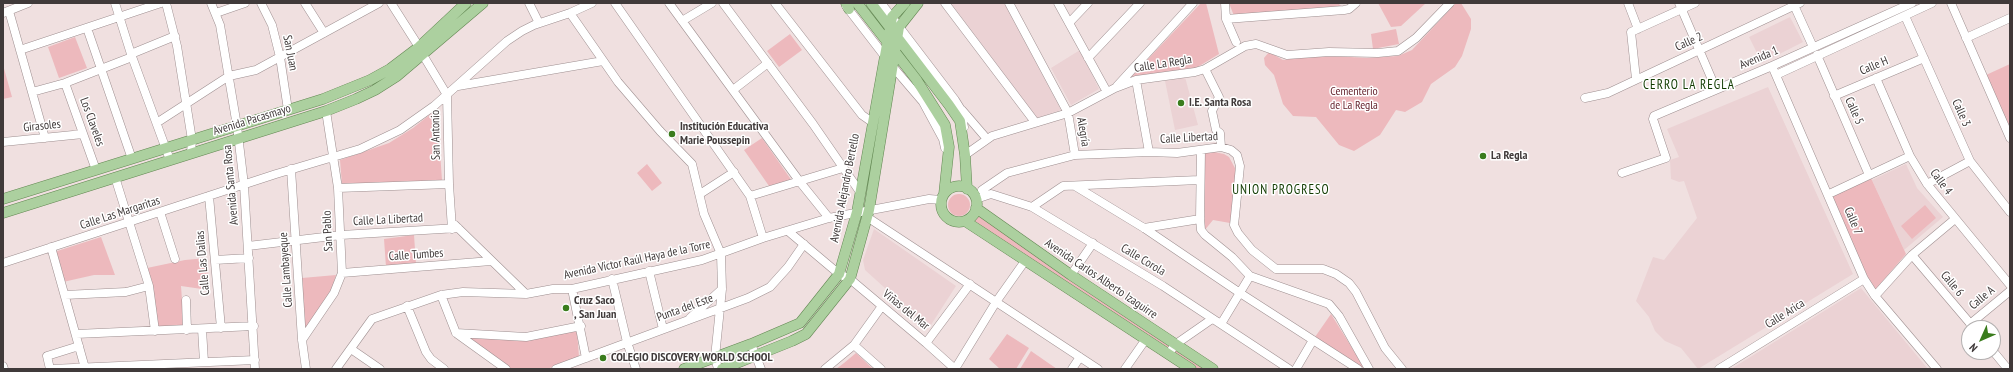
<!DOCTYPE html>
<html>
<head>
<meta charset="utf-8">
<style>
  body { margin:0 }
  #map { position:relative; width:2013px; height:372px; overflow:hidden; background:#f0e0e0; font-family:"PT Sans Narrow",sans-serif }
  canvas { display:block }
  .frame { position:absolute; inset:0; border:4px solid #403a3a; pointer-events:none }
  .north { position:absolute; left:1961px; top:320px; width:40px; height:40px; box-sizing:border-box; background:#fff; border:1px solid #b3b0b0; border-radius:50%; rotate:225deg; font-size:11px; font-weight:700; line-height:16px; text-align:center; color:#403a3a }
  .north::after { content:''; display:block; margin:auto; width:14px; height:18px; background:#3a7c1d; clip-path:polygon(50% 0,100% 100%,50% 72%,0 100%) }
</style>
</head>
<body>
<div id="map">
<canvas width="2013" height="372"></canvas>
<div class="frame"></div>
<div class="north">N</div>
</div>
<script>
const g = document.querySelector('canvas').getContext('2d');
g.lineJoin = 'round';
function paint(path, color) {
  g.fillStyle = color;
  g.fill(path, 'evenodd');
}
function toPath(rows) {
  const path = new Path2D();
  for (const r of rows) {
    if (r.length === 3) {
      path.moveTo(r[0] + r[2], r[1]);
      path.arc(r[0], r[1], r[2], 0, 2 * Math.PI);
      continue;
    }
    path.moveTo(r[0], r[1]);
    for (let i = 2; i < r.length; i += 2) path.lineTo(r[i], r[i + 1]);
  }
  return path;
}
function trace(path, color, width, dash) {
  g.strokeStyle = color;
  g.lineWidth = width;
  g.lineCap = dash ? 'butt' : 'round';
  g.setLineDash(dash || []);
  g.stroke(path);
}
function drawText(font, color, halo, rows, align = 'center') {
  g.font = font + ' "PT Sans Narrow",sans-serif';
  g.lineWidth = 3;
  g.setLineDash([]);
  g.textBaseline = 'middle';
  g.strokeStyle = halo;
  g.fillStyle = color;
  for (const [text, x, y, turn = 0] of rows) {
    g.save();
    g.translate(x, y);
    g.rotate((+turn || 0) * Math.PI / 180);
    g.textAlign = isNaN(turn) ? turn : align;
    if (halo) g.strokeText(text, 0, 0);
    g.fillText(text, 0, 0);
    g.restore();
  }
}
paint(toPath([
  [951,3,1004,3,1061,110,1037,118],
  [1790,17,1803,42,1762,63,1749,37],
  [1080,50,1099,89,1071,105,1051,68],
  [1185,77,1198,125,1175,130,1165,81],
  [1768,87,1853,274,1698,369,1681,348,1665,341,1655,331,1649,317,1636,301,1653,257,1664,260,1697,218,1684,181,1679,182,1671,179,1670,160,1679,157,1667,129],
  [1906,164,1917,188,1943,217,1904,250,1872,180],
  [874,229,956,286,929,328,865,270,863,260],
  [1861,288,1928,369,1731,369]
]), '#ebd2d4');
paint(toPath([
  [1201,3,1206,3,1219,54,1196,68,1131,77],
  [1229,3,1338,3,1343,8,1234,16],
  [1378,3,1426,3,1401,26,1391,27],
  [1456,3,1461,3,1471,19,1471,29,1462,56,1455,67,1431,84,1422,102,1405,112,1396,110,1380,135,1354,151,1339,145,1316,117,1293,116,1283,104,1274,75,1265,65,1264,58,1269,52,1283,60,1318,55,1367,58,1398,56,1412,50],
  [1396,29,1399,44,1373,49,1371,34],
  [790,34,802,50,779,67,767,51],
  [75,37,87,68,59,78,48,47],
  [2010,64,2010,130,1986,75],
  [3,65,12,97,3,99],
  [437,109,442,180,342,185,340,160,389,143,413,128],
  [762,138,792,181,769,186,744,150],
  [1214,152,1224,154,1229,157,1236,170,1233,204,1230,223,1213,220,1204,231,1205,218,1202,153],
  [647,164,662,183,652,191,637,173],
  [1871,178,1906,254,1874,291,1831,197],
  [959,205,11],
  [1925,205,1936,218,1912,239,1901,226],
  [977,214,1206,369,1197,369,972,221],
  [414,235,416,264,386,267,384,239],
  [101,237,115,275,94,275,63,282,54,252],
  [207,258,209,290,181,286,184,328,157,329,147,268,185,260],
  [336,275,332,289,304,331,302,278],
  [1331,314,1362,364,1363,367,1361,368,1315,337],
  [577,331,579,357,547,369,511,369,456,333,527,340],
  [1007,334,1029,348,1016,369,1000,369,989,359],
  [1031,351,1057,369,1020,369],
  [856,353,873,369,836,369,844,363]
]), '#edb9bd');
const minor = toPath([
  [115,3,131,54,170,160],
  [166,3,177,46,192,140,191,153],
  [211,3,220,25,237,126,244,185,255,369],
  [261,3,272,25,280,57,288,110],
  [305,3,324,33],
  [391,3,419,47],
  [529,3,539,23],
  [615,3,750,196,763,238],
  [669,3,800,182,829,218],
  [723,3,813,124,860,192],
  [775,3,862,115,872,122],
  [881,3,955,100,960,108,964,127],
  [945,3,1035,122],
  [1009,3,1068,113,1075,155],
  [1058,3,1107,92],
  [1225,3,1226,19,1236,42],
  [1628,3,1638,29],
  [1679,3,1716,89],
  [1793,3,1813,47],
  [1951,3,2010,138],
  [846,6,893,67,923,102,943,139,945,148],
  [9,11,45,138],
  [3,13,28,3],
  [216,13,245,3],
  [570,13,618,82,660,131,692,164,704,214,721,254,722,289,715,357,718,369],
  [1905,16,1970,161,2010,212],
  [1226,19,1344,10,1349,9,1356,3],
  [682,21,712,3],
  [1069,23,1088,3],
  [87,28,132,159],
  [1966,38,2010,18],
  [20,50,161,3],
  [131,54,175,36],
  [423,55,447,95,449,184,452,229],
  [1817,55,1869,175],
  [1088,58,1140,3],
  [1772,66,1864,279,1875,296,1937,369],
  [1205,69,1219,97,1212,111,1216,130,1220,133,1221,147],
  [1776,75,1932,3],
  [1876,78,1910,156,1927,184,2010,285],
  [1636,79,1631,32,1695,3],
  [1136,80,1149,152],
  [65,83,96,170],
  [458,86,603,61],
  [1117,86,1193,3],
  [733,90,768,63],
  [32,92,65,83,132,57],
  [1834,96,1924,58],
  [1585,98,1608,93,1800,3],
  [962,110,987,139],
  [158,122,229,76,256,70,379,3],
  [3,142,83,134],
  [1201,150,1200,219,1201,230,1205,235,1232,257,1250,276,1329,304,1339,316,1369,369],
  [965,155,992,136,1068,113,1115,88,1136,80,1195,72,1205,69,1245,46,1256,44,1287,55,1329,52,1378,53,1398,51,1416,38,1450,3],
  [291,169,302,340,306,369],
  [1622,173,1666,158,1653,119,1654,116,1772,66,1912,3],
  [115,177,149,286,155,331],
  [1927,184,1970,161],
  [1075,186,1144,228,1240,293,1358,369],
  [338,188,449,184],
  [982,190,1007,173,1075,155,1149,152,1177,153,1221,147,1231,150,1237,155,1240,166,1235,216,1234,225,1238,233,1252,250,1276,269,1323,269,1336,274,1349,283,1356,292,1385,348,1402,369],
  [700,194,734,172],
  [1829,194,1910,156],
  [209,196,221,328],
  [750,196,843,168],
  [976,199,991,194,1032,207,1163,286,1289,369],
  [1032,207,1063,186,1199,180],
  [160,212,175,259],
  [867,217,1098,369],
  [455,225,526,294],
  [1144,228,1200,219],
  [788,231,839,274,850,279,926,343,955,369],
  [248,246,341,235,458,228],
  [51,247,85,368],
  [1912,255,1974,328],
  [215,260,249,258],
  [3,263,276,174,360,149,400,130,434,106,507,41,522,31,534,25,570,13,592,3],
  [649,271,663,329],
  [342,273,491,261],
  [1071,275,1093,243],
  [612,279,627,342,636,369],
  [572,289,586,358],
  [65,295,126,292,149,286],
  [441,295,456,333,506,369],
  [1875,296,1912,255,1955,219],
  [186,300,187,330],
  [407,306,426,352,431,359,444,369],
  [690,318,722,289],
  [1221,324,1250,276],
  [1970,324,2010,291],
  [202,329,204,362],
  [456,333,526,337,581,326],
  [76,334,254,326],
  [302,340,334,293,342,273,338,188,326,111],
  [926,343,970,284],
  [751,344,761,369],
  [854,345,881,369],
  [351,349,380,369],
  [1993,351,2007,368],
  [1168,354,1176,344,1212,319],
  [3,366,4,369],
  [50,369,47,356,79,346],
  [51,369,255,360],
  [336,369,372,319,441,295,463,292,526,294,553,289,572,289,702,260,763,238,829,218,929,199,941,200],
  [556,369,748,298,770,287,788,267,804,244],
  [825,369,854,345,882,306],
  [955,369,996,302,1025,261],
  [1072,369,1080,357],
  [1125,369,1146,339],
  [1296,369,1313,340],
  [1719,369,1864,279]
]);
const major = toPath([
  [846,3,849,9],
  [857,3,916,79,945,125,949,147,944,194],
  [871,3,949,105,960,121,965,155,967,189],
  [959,204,18],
  [3,199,323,99,370,80,390,69,419,47,466,3],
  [976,208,1071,275,1213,369],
  [3,213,326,111,356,99,375,90,397,76,483,3],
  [965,221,1191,369],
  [684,369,751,344,800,323,839,274,857,212,892,17,905,3],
  [722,369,792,341,806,334,850,279,869,210,899,27,918,3]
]);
trace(minor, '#9e8f90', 9);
trace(major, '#628752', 11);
trace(minor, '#fff', 8);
trace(major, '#acd09f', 10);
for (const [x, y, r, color] of [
  [1181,103,4,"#3a7c1d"],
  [672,134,4,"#3a7c1d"],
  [1483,156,4,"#3a7c1d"],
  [566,308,4,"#3a7c1d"],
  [603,358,4,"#3a7c1d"]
]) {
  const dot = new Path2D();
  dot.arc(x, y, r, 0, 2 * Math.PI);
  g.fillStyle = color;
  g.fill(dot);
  trace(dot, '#fff', 1.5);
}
drawText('12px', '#403a3a', '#fff', [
  ["Calle 2",1689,42,-24],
  ["San Juan",290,53,79],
  ["Avenida 1",1759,58,-23],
  ["Calle La Regla",1163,64,-9],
  ["Calle H",1874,66,-23],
  ["Calle 5",1854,111,66],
  ["Calle 3",1961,113,66],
  ["Avenida Pacasmayo",252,120,-17],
  ["Los Claveles",92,122,70],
  ["Girasoles",42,126,-6],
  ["Alegría",1083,132,81],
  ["San Antonio",436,135,-91],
  ["Calle Libertad",1189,138,-3],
  ["Calle 4",1941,182,54],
  ["Avenida Santa Rosa",231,185,-95],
  ["Avenida Alejandro Bertello",845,188,-79],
  ["Calle Las Margaritas",120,213,-18],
  ["Calle La Libertad",388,220,-3],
  ["Calle 7",1853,221,67],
  ["San Pablo",328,231,-93],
  ["Calle Tumbes",416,255,-4],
  ["Avenida Víctor Raúl Haya de la Torre",637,260,-12],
  ["Calle Corola",1143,260,31],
  ["Calle Las Dalias",203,263,-95],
  ["Calle Lambayeque",286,270,-94],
  ["Avenida Carlos Alberto Izaguirre",1101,279,34],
  ["Calle 6",1952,284,50],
  ["Calle A",1982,298,-40],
  ["Punta del Este",685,308,-20],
  ["Viñas del Mar",906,310,39],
  ["Calle Arica",1785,314,-32]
]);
drawText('12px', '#672630', '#fff', [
  ["Cementerio",1354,92],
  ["de La Regla",1354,106]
]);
drawText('bold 12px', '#403a3a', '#fff', [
  ["I.E. Santa Rosa",1189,103],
  ["Institución Educativa",680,127],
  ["Marie Poussepin",680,141],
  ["La Regla",1491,156],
  ["Cruz Saco",574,301],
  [", San Juan",574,315],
  ["COLEGIO DISCOVERY WORLD SCHOOL",611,358]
], 'left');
g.letterSpacing = '1px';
drawText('13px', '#113b00', '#fff', [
  ["CERRO LA REGLA",1689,85],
  ["UNION PROGRESO",1281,190]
]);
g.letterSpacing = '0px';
</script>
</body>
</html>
